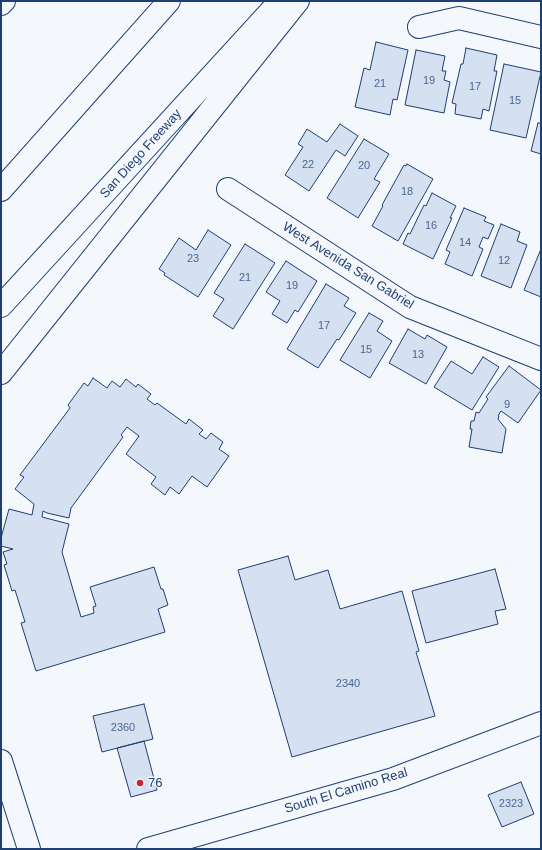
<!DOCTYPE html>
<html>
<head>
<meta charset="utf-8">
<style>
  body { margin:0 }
  #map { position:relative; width:542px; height:850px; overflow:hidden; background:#f4f7fb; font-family:Helvetica,sans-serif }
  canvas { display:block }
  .frame { position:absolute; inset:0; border:2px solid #1d3f73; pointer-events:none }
</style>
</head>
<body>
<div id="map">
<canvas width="542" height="850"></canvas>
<div class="frame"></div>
</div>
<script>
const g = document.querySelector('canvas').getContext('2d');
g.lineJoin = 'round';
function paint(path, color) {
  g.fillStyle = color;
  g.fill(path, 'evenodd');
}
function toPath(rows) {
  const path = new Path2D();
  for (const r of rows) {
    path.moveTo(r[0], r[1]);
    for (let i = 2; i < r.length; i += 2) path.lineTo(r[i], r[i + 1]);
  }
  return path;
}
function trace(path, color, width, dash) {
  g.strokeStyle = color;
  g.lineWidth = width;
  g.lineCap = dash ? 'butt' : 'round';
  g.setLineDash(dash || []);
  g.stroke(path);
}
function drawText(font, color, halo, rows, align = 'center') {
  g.font = font + ' Helvetica,sans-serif';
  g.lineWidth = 3;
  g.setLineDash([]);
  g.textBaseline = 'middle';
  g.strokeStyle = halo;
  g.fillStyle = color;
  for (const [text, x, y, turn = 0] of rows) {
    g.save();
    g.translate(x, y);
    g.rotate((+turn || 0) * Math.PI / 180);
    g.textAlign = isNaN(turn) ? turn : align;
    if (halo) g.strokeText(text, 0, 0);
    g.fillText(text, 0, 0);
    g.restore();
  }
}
const building = toPath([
  [376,42,408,50,397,100,393,99,390,115,355,107,364,68,370,70,376,42],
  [466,48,497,55,494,71,497,71,489,111,483,109,481,119,455,114,456,104,452,103,461,64,463,64,466,48],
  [416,50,445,56,442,71,446,71,444,80,450,82,444,113,405,105,416,50],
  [504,64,541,72,526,138,490,130,504,64],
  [538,123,541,123,541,154,531,151,538,123],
  [340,124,358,136,345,156,336,150,309,191,285,175,303,147,298,144,307,129,327,142,340,124],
  [364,139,389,154,374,179,380,182,358,218,327,198,364,139],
  [407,164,433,179,398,241,372,226,383,206,382,205,404,165,406,166,407,164],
  [432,193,456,206,450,218,452,218,433,259,403,244,408,233,410,234,424,205,426,206,432,193],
  [464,208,486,217,484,221,494,225,488,239,483,237,479,247,483,249,472,276,445,264,450,252,446,250,464,208],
  [501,224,520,232,517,241,527,245,511,288,481,276,501,224],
  [208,230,231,245,198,297,164,275,165,273,159,269,179,238,196,250,208,230],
  [245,244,275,263,233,329,213,316,224,299,214,293,245,244],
  [541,249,541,297,524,290,541,249],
  [286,261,317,281,298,312,295,310,287,323,272,314,280,301,266,292,286,261],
  [326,284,349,298,344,306,356,313,339,340,337,339,318,368,287,349,326,284],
  [369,313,383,321,377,331,392,341,370,378,340,360,369,313],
  [408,329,425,339,427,335,447,347,426,384,389,363,408,329],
  [483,357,499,367,472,410,434,387,451,361,472,374,483,357],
  [509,366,541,390,518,423,501,411,498,416,499,416,498,419,506,429,502,453,469,447,472,429,470,429,471,421,474,421,476,412,479,413,488,399,486,397,509,366],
  [93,378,107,388,112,381,120,387,126,379,136,387,138,384,151,394,147,399,155,405,157,403,186,424,189,419,203,430,199,434,206,439,211,433,223,442,219,449,229,456,207,487,192,476,179,494,170,487,165,495,151,484,156,477,126,454,139,436,127,427,121,435,123,437,71,508,69,518,47,513,43,511,42,517,69,524,62,552,81,617,94,613,93,607,96,606,90,587,154,567,161,589,163,589,168,605,158,609,165,632,36,671,21,623,25,622,15,590,12,591,4,565,7,564,3,552,13,549,1,546,1,538,9,509,32,515,34,504,15,489,24,477,20,475,70,408,68,405,84,383,88,386,93,378],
  [288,556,295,580,328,570,340,609,402,591,419,651,416,652,435,716,292,757,238,570,288,556],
  [495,569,506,609,495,611,498,624,426,643,412,591,495,569],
  [144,704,153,739,102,752,93,716,144,704],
  [144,741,157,790,131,797,117,748,144,741],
  [521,782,534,814,502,827,488,795,521,782]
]);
paint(building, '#d5e0f0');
trace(building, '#1d3f73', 1);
const street = toPath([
  [419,27,459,18,541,37],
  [228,189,410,307,541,359]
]);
const secondary = toPath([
  [1,4,4,1]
]);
const primary = toPath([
  [148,849,393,779,541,723]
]);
const highway = toPath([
  [1,190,169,1],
  [1,306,280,1],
  [1,373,298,1],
  [1,761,29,849]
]);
trace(street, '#1d3f73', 24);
trace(secondary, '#1d3f73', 24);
trace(primary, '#1d3f73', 24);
trace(highway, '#1d3f73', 24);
trace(street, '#f4f7fb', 22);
trace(secondary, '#f4f7fb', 22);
trace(primary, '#f4f7fb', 22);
trace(highway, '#f4f7fb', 22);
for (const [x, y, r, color] of [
  [140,783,4,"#c62828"]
]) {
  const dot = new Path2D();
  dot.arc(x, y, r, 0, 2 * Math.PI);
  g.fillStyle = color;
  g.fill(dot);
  trace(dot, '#f4f7fb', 1.5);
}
drawText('11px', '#4b6792', null, [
  ["19",429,81],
  ["21",380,84],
  ["17",475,87],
  ["15",515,101],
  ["22",308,165],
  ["20",364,166],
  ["18",407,192],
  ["16",431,226],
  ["14",465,243],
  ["23",193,259],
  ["12",504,261],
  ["21",245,278],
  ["19",292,286],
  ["17",324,326],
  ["15",366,350],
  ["13",418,355],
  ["9",507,405],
  ["2340",348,684],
  ["2360",123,728],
  ["2323",511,804]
]);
drawText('13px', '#1d3f73', '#f4f7fb', [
  ["San Diego Freeway",141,154,-48],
  ["West Avenida San Gabriel",348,266,32],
  ["South El Camino Real",346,791,-17]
]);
drawText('13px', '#1d3f73', '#f4f7fb', [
  ["76",148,783]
], 'left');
</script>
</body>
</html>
